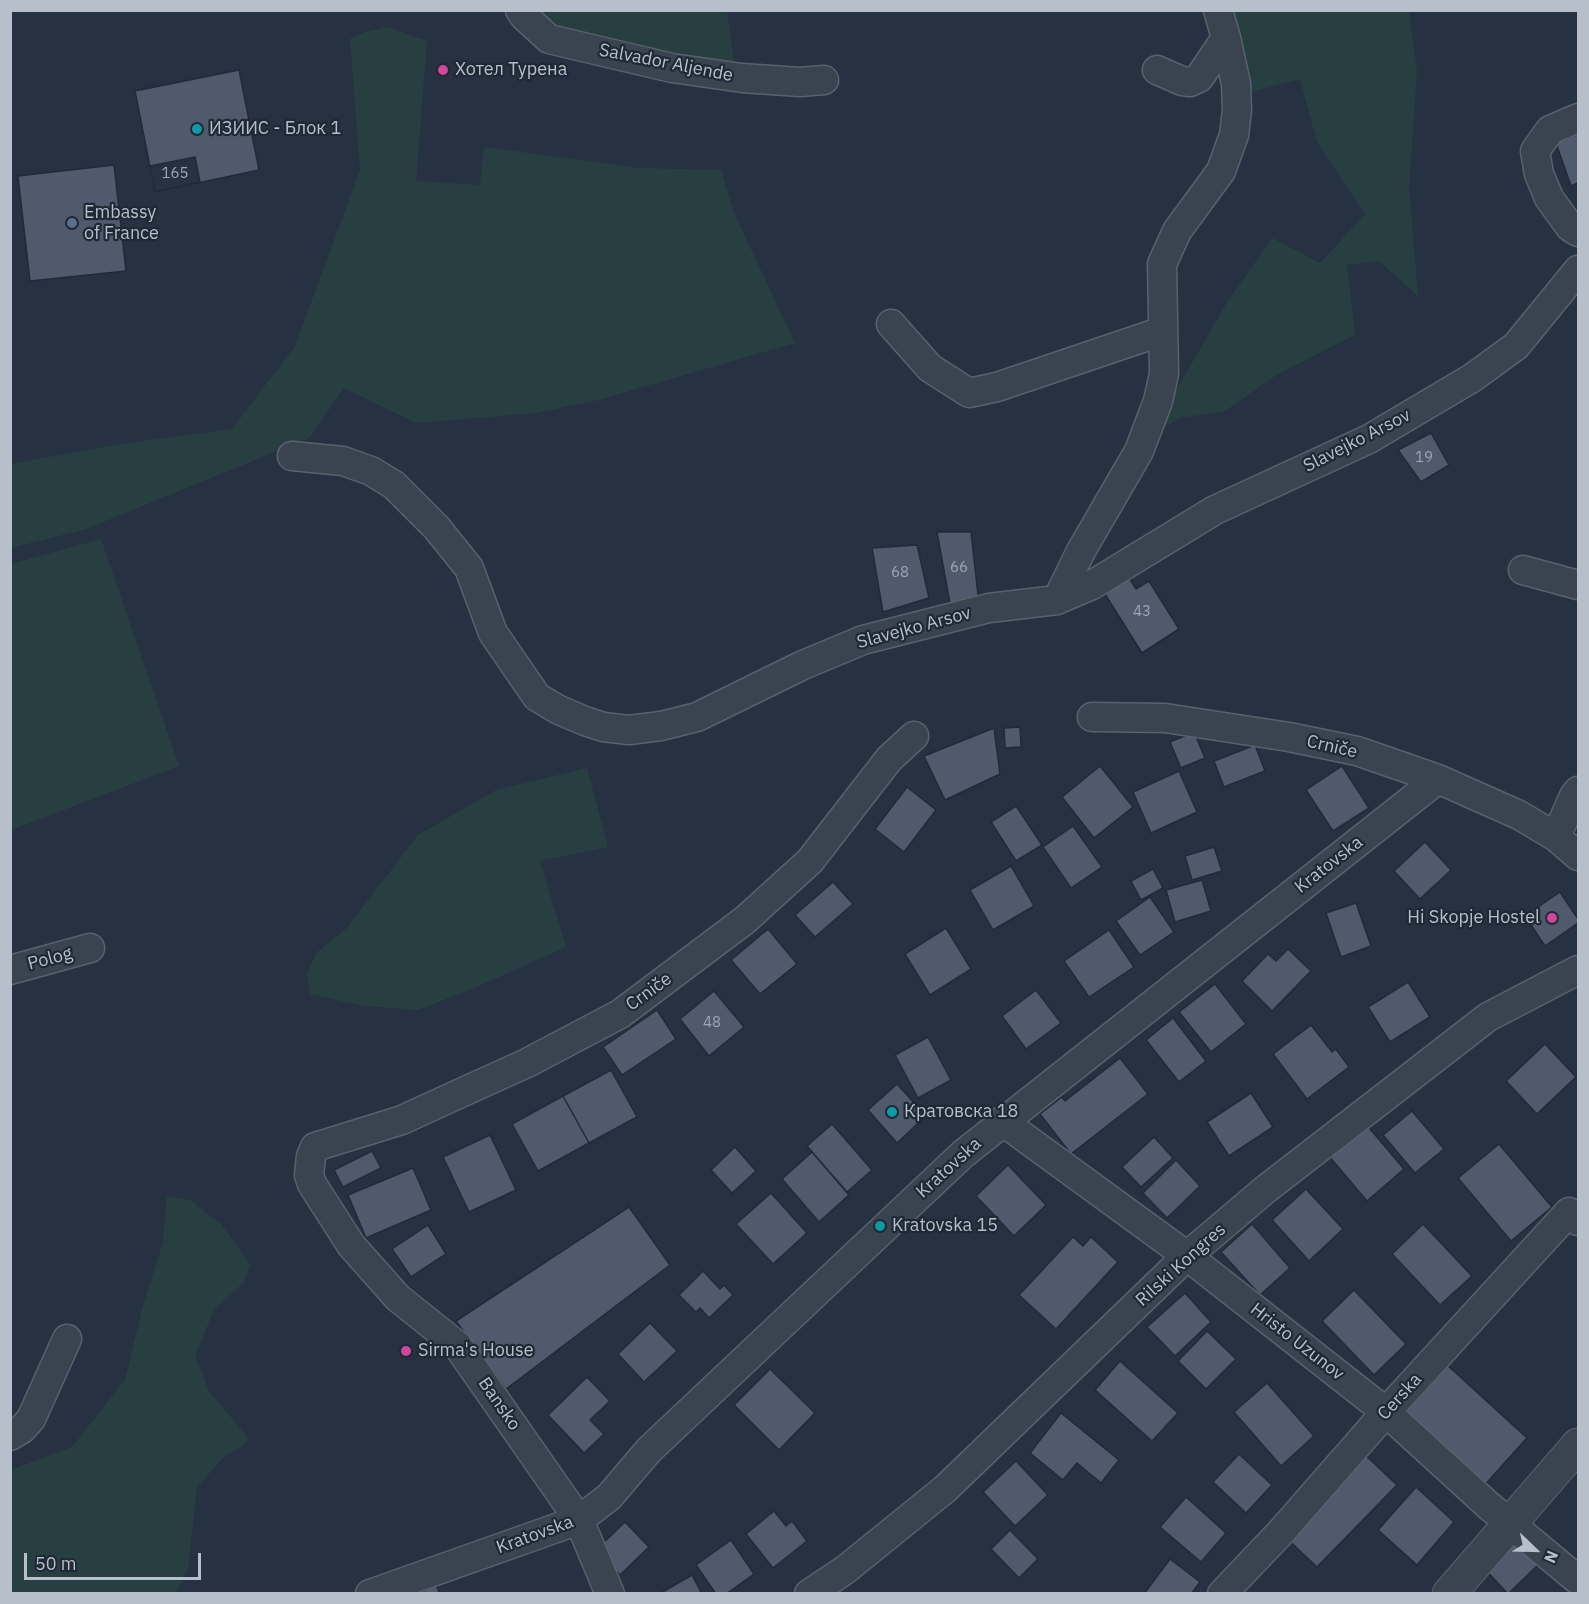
<!DOCTYPE html>
<html>
<head>
<meta charset="utf-8">
<style>
  body { margin:0 }
  #map { position:relative; width:1589px; height:1604px; overflow:hidden; background:#263241; font-family:"IBM Plex Sans",sans-serif }
  canvas { display:block }
  .frame { position:absolute; inset:0; border:12px solid #b7bfcb; pointer-events:none }
  .north { position:absolute; left:1505px; top:1520px; width:60px; height:60px; -webkit-text-stroke:4px #1f2936; paint-order:stroke; rotate:113deg; font-size:16px; font-weight:700; line-height:24px; text-align:center; color:#b7bfcb }
  .north::after { content:''; display:block; margin:auto; width:21px; height:27px; background:#b7bfcb; clip-path:polygon(50% 0,100% 100%,50% 72%,0 100%) }
  .scale { position:absolute; left:24px; top:1553px; width:177px; height:27px; box-sizing:border-box; border:3px solid #b7bfcb; border-top:0; padding-left:8px; font-size:18px; line-height:21px; white-space:nowrap; color:#b7bfcb; -webkit-text-stroke:4px #1f2936; paint-order:stroke }
</style>
</head>
<body>
<div id="map">
<canvas width="1589" height="1604"></canvas>
<div class="frame"></div>
<div class="north">N</div>
<div class="scale">50 m</div>
</div>
<script>
const g = document.querySelector('canvas').getContext('2d');
g.lineJoin = 'round';
function paint(path, color) {
  g.fillStyle = color;
  g.fill(path, 'evenodd');
}
function toPath(rows) {
  const path = new Path2D();
  for (const r of rows) {
    path.moveTo(r[0], r[1]);
    for (let i = 2; i < r.length; i += 2) path.lineTo(r[i], r[i + 1]);
  }
  return path;
}
function trace(path, color, width, dash) {
  g.strokeStyle = color;
  g.lineWidth = width;
  g.lineCap = dash ? 'butt' : 'round';
  g.setLineDash(dash || []);
  g.stroke(path);
}
function drawText(font, color, halo, rows, align = 'center') {
  g.font = font + ' "IBM Plex Sans",sans-serif';
  g.lineWidth = 4.5;
  g.setLineDash([]);
  g.textBaseline = 'middle';
  g.strokeStyle = halo;
  g.fillStyle = color;
  for (const [text, x, y, turn = 0] of rows) {
    g.save();
    g.translate(x, y);
    g.rotate((+turn || 0) * Math.PI / 180);
    g.textAlign = isNaN(turn) ? turn : align;
    if (halo) g.strokeText(text, 0, 0);
    g.fillText(text, 0, 0);
    g.restore();
  }
}
paint(toPath([
  [542,11,727,11,735,68,562,29],
  [1222,11,1409,11,1417,70,1409,187,1418,296,1379,261,1347,265,1355,335,1278,374,1225,411,1180,418,1145,439,1181,382,1226,304,1272,238,1320,263,1365,214,1317,142,1300,79,1243,94],
  [387,27,427,41,416,181,480,185,484,147,639,168,721,170,734,213,795,343,598,400,537,413,416,423,344,388,309,438,86,529,11,548,10,464,120,444,232,429,295,346,360,170,350,39,362,33],
  [101,539,179,766,11,830,11,564],
  [587,768,608,847,540,861,566,947,479,986,418,1010,364,1006,310,994,307,973,317,952,346,929,418,835,496,790],
  [167,1196,190,1200,221,1224,250,1264,244,1282,214,1310,195,1356,209,1391,248,1438,246,1443,225,1456,197,1487,188,1569,176,1593,11,1593,11,1470,72,1447,125,1380,142,1309,163,1242]
]), '#283f42');
const building = toPath([
  [239,70,259,170,155,192,135,91,239,70],
  [1578,134,1578,183,1571,186,1556,143,1578,134],
  [195,157,200,182,155,192,150,166,195,157],
  [114,165,126,271,30,281,18,176,114,165],
  [1431,433,1449,465,1421,482,1398,450,1431,433],
  [937,532,971,532,979,604,951,609,937,532],
  [917,545,929,598,883,612,872,548,917,545],
  [1129,578,1136,589,1149,581,1179,629,1142,653,1105,594,1129,578],
  [1020,727,1021,747,1005,748,1004,728,1020,727],
  [994,728,1000,774,945,800,924,756,994,728],
  [1194,732,1205,758,1181,768,1170,742,1194,732],
  [1255,745,1265,771,1224,787,1214,761,1255,745],
  [1100,766,1133,807,1094,838,1062,797,1100,766],
  [1342,766,1369,808,1333,831,1306,790,1342,766],
  [1179,771,1197,812,1151,833,1133,792,1179,771],
  [907,787,936,810,904,852,875,829,907,787],
  [1016,806,1042,845,1016,861,991,822,1016,806],
  [1073,826,1102,867,1071,888,1043,847,1073,826],
  [1425,842,1451,870,1420,899,1394,871,1425,842],
  [1214,847,1222,871,1192,880,1185,856,1214,847],
  [1011,866,1034,906,993,930,970,890,1011,866],
  [1153,869,1163,888,1141,900,1131,881,1153,869],
  [1202,880,1211,911,1175,922,1166,890,1202,880],
  [833,882,853,904,815,937,795,915,833,882],
  [1560,892,1578,919,1578,923,1545,946,1525,916,1560,892],
  [1150,897,1174,932,1140,955,1116,921,1150,897],
  [1356,903,1371,946,1341,957,1326,913,1356,903],
  [946,928,971,969,930,995,905,954,946,928],
  [768,929,797,964,760,994,731,960,768,929],
  [1109,930,1134,967,1089,997,1064,961,1109,930],
  [1288,949,1311,971,1272,1011,1242,981,1268,954,1276,961,1288,949],
  [1408,982,1430,1017,1390,1042,1368,1007,1408,982],
  [1215,984,1246,1024,1211,1052,1179,1012,1215,984],
  [1036,990,1061,1023,1026,1049,1002,1016,1036,990],
  [714,991,744,1027,709,1056,680,1019,714,991],
  [657,1010,676,1039,622,1075,603,1047,657,1010],
  [1173,1018,1206,1061,1179,1082,1146,1040,1173,1018],
  [1311,1025,1332,1052,1336,1049,1349,1067,1307,1099,1273,1054,1311,1025],
  [928,1037,951,1080,918,1098,895,1055,928,1037],
  [1545,1044,1576,1077,1537,1114,1506,1081,1545,1044],
  [1120,1058,1148,1094,1071,1154,1040,1114,1062,1097,1065,1101,1120,1058],
  [611,1070,637,1117,589,1143,563,1096,611,1070],
  [897,1084,926,1116,897,1143,868,1110,897,1084],
  [1251,1093,1273,1127,1229,1156,1207,1122,1251,1093],
  [563,1096,589,1143,538,1171,512,1124,563,1096],
  [1412,1111,1444,1149,1415,1173,1383,1135,1412,1111],
  [1365,1123,1404,1169,1367,1201,1328,1155,1365,1123],
  [832,1124,872,1170,847,1192,807,1146,832,1124],
  [490,1135,516,1190,469,1212,443,1157,490,1135],
  [1154,1137,1173,1158,1141,1187,1122,1167,1154,1137],
  [1499,1144,1552,1207,1511,1241,1458,1178,1499,1144],
  [735,1147,756,1171,732,1193,711,1170,735,1147],
  [372,1151,381,1168,343,1187,334,1170,372,1151],
  [812,1152,849,1195,819,1222,782,1179,812,1152],
  [1176,1160,1200,1186,1167,1218,1143,1193,1176,1160],
  [1008,1165,1046,1205,1014,1236,976,1196,1008,1165],
  [413,1168,431,1210,366,1238,348,1195,413,1168],
  [1306,1189,1343,1229,1309,1261,1272,1220,1306,1189],
  [771,1193,807,1233,773,1264,736,1224,771,1193],
  [629,1207,670,1265,506,1389,456,1321,629,1207],
  [1252,1224,1290,1268,1260,1295,1221,1252,1252,1224],
  [1423,1224,1472,1276,1440,1305,1392,1254,1423,1224],
  [428,1225,446,1254,411,1277,392,1249,428,1225],
  [1073,1237,1083,1246,1091,1237,1118,1262,1056,1329,1019,1295,1073,1237],
  [703,1271,720,1289,724,1285,733,1295,709,1318,700,1308,696,1312,679,1295,703,1271],
  [1354,1290,1406,1344,1374,1375,1322,1321,1354,1290],
  [1185,1293,1211,1322,1175,1356,1147,1327,1185,1293],
  [650,1323,677,1351,644,1382,618,1354,650,1323],
  [1207,1331,1236,1359,1206,1389,1178,1361,1207,1331],
  [1120,1361,1178,1413,1152,1441,1095,1390,1120,1361],
  [1445,1363,1527,1438,1481,1489,1402,1411,1445,1363],
  [770,1369,815,1413,779,1450,734,1405,770,1369],
  [587,1377,610,1401,590,1420,604,1434,584,1453,548,1415,587,1377],
  [1267,1383,1314,1436,1281,1466,1234,1412,1267,1383],
  [1061,1413,1119,1460,1101,1483,1077,1463,1063,1480,1030,1453,1061,1413],
  [1361,1451,1397,1485,1317,1567,1281,1533,1361,1451],
  [1239,1454,1272,1485,1246,1513,1213,1482,1239,1454],
  [1016,1461,1048,1495,1015,1526,983,1492,1016,1461],
  [1416,1487,1454,1522,1417,1565,1378,1530,1416,1487],
  [1186,1497,1226,1533,1201,1562,1160,1527,1186,1497],
  [774,1511,786,1526,792,1521,807,1541,773,1568,746,1534,774,1511],
  [625,1522,649,1547,620,1575,596,1550,625,1522],
  [1010,1530,1038,1559,1019,1578,991,1549,1010,1530],
  [1512,1536,1539,1564,1508,1594,1481,1565,1512,1536],
  [731,1540,754,1574,726,1594,716,1594,696,1565,731,1540],
  [1170,1559,1200,1582,1191,1594,1144,1594,1170,1559],
  [692,1575,702,1594,659,1594,692,1575],
  [436,1585,440,1594,417,1594,436,1585]
]);
paint(building, '#4f5b6c');
trace(building, '#212b38', 1.5);
const minor = toPath([
  [520,10,524,16,549,39,672,68,742,78,800,82,824,80],
  [1157,70,1182,81,1190,82,1199,78,1226,38],
  [1578,118,1550,130,1535,151,1539,174,1549,198,1570,227,1578,232],
  [891,324,930,368,969,393,997,387,1163,331],
  [292,456,343,461,371,471,394,485,436,527,469,568,493,633,537,697,559,710,585,721,603,727,629,730,661,726,697,717,803,665,863,640,989,608,1057,600,1092,585,1215,510,1369,439,1472,378,1516,346,1578,270],
  [1523,570,1578,585],
  [1057,600,1081,551,1139,451,1158,401,1164,374,1162,264,1177,231,1221,171,1234,135,1237,110,1236,84,1226,38,1218,10],
  [1092,717,1165,718,1289,737,1357,751,1438,779,1519,815,1556,837,1578,856],
  [1556,837,1574,796,1578,791],
  [10,970,90,948],
  [1002,1121,1187,1256,1386,1412,1489,1506,1578,1580],
  [10,1436,22,1429,31,1419,67,1339],
  [370,1594,579,1520,609,1497,649,1450,963,1154,1438,779],
  [610,1594,579,1520,457,1345,398,1298,351,1245,312,1184,309,1175,311,1156,315,1147,402,1120,452,1097,527,1063,620,1014,745,920,810,861,889,759,914,736],
  [809,1594,845,1570,945,1489,1187,1256,1266,1189,1488,1017,1578,970],
  [1222,1594,1281,1532,1386,1412,1569,1212,1578,1221]
]);
const tertiary = toPath([
  [1449,1594,1578,1445]
]);
trace(minor, '#58626e', 31);
trace(tertiary, '#58626e', 35);
trace(minor, '#3a4451', 28);
trace(tertiary, '#3a4451', 33);
for (const [x, y, r, color] of [
  [443,70,6,"#d1479c"],
  [197,129,6,"#0f9aa8"],
  [72,223,6,"#5c6f8a"],
  [1552,918,6,"#d1479c"],
  [892,1112,6,"#0f9aa8"],
  [880,1226,6,"#0f9aa8"],
  [406,1351,6,"#d1479c"]
]) {
  const dot = new Path2D();
  dot.arc(x, y, r, 0, 2 * Math.PI);
  g.fillStyle = color;
  g.fill(dot);
  trace(dot, '#1f2936', 2);
}
drawText('15px', '#9da6b3', null, [
  ["165",175,174],
  ["19",1424,458],
  ["66",959,568],
  ["68",900,573],
  ["43",1142,612],
  ["48",712,1023]
]);
drawText('18px', '#b7bfcb', '#1f2936', [
  ["Salvador Aljende",666,63,11],
  ["Slavejko Arsov",1357,441,-27],
  ["Slavejko Arsov",914,628,-15],
  ["Crniče",1332,747,13],
  ["Kratovska",1329,865,-38],
  ["Polog",50,959,-15],
  ["Crniče",649,992,-36],
  ["Kratovska",949,1168,-42],
  ["Rilski Kongres",1181,1265,-42],
  ["Hristo Uzunov",1297,1342,38],
  ["Cerska",1400,1397,-48],
  ["Bansko",499,1404,55],
  ["Kratovska",535,1535,-20]
]);
drawText('18px', '#b7bfcb', '#1f2936', [
  ["Хотел Турена",455,70],
  ["ИЗИИС - Блок 1",209,129],
  ["Embassy",84,213],
  ["of France",84,234],
  ["Hi Skopje Hostel",1540,918,"right"],
  ["Кратовска 18",904,1112],
  ["Kratovska 15",892,1226],
  ["Sirma's House",418,1351]
], 'left');
</script>
</body>
</html>
